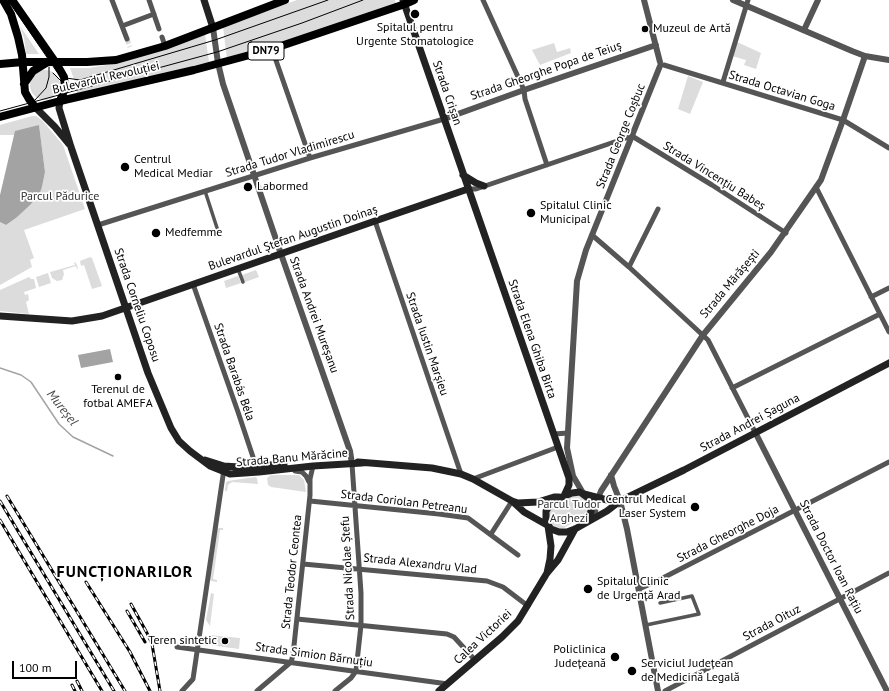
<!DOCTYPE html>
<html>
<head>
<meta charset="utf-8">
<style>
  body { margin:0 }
  #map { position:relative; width:889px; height:691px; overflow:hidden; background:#fff; font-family:"PT Sans",sans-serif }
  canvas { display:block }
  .scale { position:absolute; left:12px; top:661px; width:65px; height:18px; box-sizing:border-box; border:2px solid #000; border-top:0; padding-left:5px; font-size:12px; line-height:14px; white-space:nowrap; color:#000; -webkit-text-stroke:3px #fff; paint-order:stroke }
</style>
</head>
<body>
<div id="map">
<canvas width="889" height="691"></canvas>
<div class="scale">100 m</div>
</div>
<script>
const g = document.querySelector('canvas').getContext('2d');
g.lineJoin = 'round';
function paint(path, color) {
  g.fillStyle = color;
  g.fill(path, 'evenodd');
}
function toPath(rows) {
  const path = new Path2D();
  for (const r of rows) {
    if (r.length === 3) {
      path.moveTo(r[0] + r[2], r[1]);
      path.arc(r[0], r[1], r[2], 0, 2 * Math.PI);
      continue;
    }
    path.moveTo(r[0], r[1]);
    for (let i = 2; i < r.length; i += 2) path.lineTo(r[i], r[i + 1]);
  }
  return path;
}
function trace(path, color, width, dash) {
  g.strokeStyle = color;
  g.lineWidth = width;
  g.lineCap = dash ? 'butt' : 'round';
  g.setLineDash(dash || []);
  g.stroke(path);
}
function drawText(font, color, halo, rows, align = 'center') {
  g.font = font + ' "PT Sans",sans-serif';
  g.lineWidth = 3.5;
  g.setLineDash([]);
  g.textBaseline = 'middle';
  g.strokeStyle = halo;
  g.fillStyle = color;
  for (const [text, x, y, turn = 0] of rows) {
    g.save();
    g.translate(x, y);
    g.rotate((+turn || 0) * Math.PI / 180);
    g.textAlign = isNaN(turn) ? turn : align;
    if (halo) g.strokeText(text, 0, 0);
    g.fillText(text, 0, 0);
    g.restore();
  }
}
paint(toPath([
  [297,0,395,0,396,4,274,46,227,59,223,27],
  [20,26,39,54,26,54,24,38],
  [205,34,209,62,133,82,77,94,75,82,70,68,89,68,118,63,171,47],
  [737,42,761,53,756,69,744,65,746,60,732,56],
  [554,43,557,52,570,48,571,53,540,65,532,50],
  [45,85,15],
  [688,76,703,82,690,114,678,109],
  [32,116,36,116,42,120,63,145,85,209,24,230,34,258,30,260,32,267,0,285,0,222,6,225,16,218,35,199,42,187,45,172,39,125,15,135,0,135,0,125],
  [90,257,92,258,102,286,92,289,84,265,81,266,80,261],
  [74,262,76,263,78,268,77,269,76,266,63,270,64,274,62,280,57,281,52,278,50,272,75,265],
  [256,270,259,277,245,282,242,275],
  [48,273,51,283,39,287,36,277],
  [238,276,241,283,226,288,224,281],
  [29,277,31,279,34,279,36,288,24,292,25,295,28,294,29,300,26,302,29,314,0,311,0,290],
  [271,475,299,475,304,480,306,492,271,487,268,485,267,478],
  [255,477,257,478,258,484,232,482,228,485,227,491,225,491,226,482,228,481],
  [579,495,587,500,589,510,585,516,564,528,559,529,552,525,549,520,548,515,551,507,570,497],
  [219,528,223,528,223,530,220,530,213,579,217,580,217,582,211,581,210,579,217,529],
  [211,593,214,594,210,626,206,620],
  [210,635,240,638,239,649,209,645,209,646,205,646,203,643,204,638,210,639]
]), '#dcdcdc');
paint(toPath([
  [39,125,45,172,42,187,39,195,30,205,16,218,6,225,0,222,0,195,15,131],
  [110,349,113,362,81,368,78,355]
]), '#a3a3a3');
trace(toPath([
  [0,368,21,375,31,382,59,424,73,437,113,456]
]), '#a3a3a3', 1.5);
trace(toPath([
  [127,39,130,47]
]), '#d9d9d9', 5, [5, 2.5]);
trace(toPath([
  [205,191,219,234],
  [238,269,243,282],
  [646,625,699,614,692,596,660,603]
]), '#555', 3.5);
trace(toPath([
  [112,0,127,39],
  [149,0,159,29],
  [483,0,524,90,525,99,547,165],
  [122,26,154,14],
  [162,37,165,46],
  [272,49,310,158],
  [664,65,843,120,889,148],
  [723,82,748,0],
  [816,187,889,332],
  [468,189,476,189,632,136,712,185,786,233],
  [375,221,461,474],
  [98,225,310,158,444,119],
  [592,235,629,267,708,340,755,432],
  [629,267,658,209],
  [193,284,238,412,253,457,254,466],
  [871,297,889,288],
  [732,388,880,314],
  [554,434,568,433],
  [295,471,302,472,306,476,309,482],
  [473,479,558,447],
  [310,501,439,514,468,518,518,555],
  [491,534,512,501],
  [303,564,487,581,503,587,528,606],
  [639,589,655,582,889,462],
  [297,619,447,634,454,637,475,660],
  [177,647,448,684],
  [182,691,193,679,224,469],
  [257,691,291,662,293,655,310,495,310,479,313,466],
  [335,691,351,678,356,671,361,625,361,593,352,464],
  [665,691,889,573]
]), '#555', 5);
trace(toPath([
  [644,0,660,62],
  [733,0,852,51,865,56,889,60],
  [213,28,218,63,223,84,281,254,335,408,350,451,352,464],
  [804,30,818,0],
  [444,119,524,90,656,45],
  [755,432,887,691],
  [611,475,614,486,620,501,627,529,658,691],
  [583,493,573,476,567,448,577,281,586,250,660,66],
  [594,517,597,501,601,491,703,335,771,252,821,180,843,120,865,56]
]), '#555', 6);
trace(toPath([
  [204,0,213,28],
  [403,0,569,478,569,485,564,496],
  [60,101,59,108,71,147,148,373,171,428,179,441,190,451,210,466,230,474,259,472,313,466,362,463],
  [35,107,55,127,69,144],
  [463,175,476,183,484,186],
  [0,316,72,321,102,316,375,221,468,189],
  [205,460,224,466,239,467,284,464],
  [358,462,432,468,461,474,473,479,512,501,518,503,538,502,554,497,559,497],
  [584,494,611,501,620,501],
  [512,501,524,512,547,525],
  [586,521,591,512,591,505,588,498,580,492,572,493,562,497,551,504,546,511,546,522,551,529,559,532,567,532,575,529,607,511,620,501,684,470,889,363],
  [547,573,550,559,551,546,548,526],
  [439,691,502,637,518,621,547,573,558,560,575,529]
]), '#222', 7);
trace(toPath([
  [3,0,11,14,18,37,22,55,25,92,29,99,35,107],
  [12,0,56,63,64,77,65,88,60,101],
  [0,64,23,62,87,62,116,60,165,46,285,0],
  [24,84,33,71,46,63],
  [0,117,60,101,194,70,272,49,405,4,414,0]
]), '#000', 8);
trace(toPath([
  [8,0,57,72,66,78,80,80,215,40,328,0],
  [53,73,64,84,78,88],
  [35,100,46,88,49,77,49,67],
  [0,111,217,52,302,23,363,0]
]), '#000', 1);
const rail = toPath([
  [7,496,125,691],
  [0,501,114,691],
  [0,520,102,691],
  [86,582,130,652,150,691],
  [131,604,147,633,152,644,160,691],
  [127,611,145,642],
  [77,681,82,691],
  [72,685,75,691]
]);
trace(rail, '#000', 3);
trace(rail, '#fff', 1.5, [4.5]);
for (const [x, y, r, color] of [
  [415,14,5,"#000"],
  [645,29,4,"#000"],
  [125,167,5,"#000"],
  [248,187,5,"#000"],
  [531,213,5,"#000"],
  [156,233,5,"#000"],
  [118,377,4,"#000"],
  [695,507,5,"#000"],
  [588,589,5,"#000"],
  [225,641,4,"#000"],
  [615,657,5,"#000"],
  [632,671,5,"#000"]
]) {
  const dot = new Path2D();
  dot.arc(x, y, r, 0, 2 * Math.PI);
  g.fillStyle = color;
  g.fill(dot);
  trace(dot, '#fff', 1.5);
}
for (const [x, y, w] of [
  [266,51,36]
]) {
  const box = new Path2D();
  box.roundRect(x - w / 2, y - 9, w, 18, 3);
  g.fillStyle = '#fff';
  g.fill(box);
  trace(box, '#000', 1);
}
drawText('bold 11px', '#000', null, [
  ["DN79",266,51]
]);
drawText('12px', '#000', '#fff', [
  ["Spitalul pentru",415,28,"center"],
  ["Urgente Stomatologice",415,42,"center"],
  ["Muzeul de Artă",653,29],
  ["Centrul",134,160],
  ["Medical Mediar",134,174],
  ["Labormed",257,187],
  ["Spitalul Clinic",540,206],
  ["Municipal",540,220],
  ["Medfemme",165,233],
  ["Terenul de",118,390,"center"],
  ["fotbal AMEFA",118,404,"center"],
  ["Centrul Medical",686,500,"right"],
  ["Laser System",686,514,"right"],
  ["Spitalul Clinic",597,582],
  ["de Urgență Arad",597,596],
  ["Teren sintetic",217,641,"right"],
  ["Policlinica",606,650,"right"],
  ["Județeană",606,664,"right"],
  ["Serviciul Județean",641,664],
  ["de Medicină Legală",641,678]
], 'left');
drawText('12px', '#000', '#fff', [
  ["Strada Gheorghe Popa de Teiuș",546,71,-19],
  ["Bulevardul Revoluției",106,78,-13],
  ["Strada Octavian Goga",782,91,17],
  ["Strada Crișan",447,93,71],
  ["Strada George Coșbuc",621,136,-68],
  ["Strada Tudor Vladimirescu",290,154,-17],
  ["Strada Vincențiu Babeș",714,176,32],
  ["Bulevardul Ștefan Augustin Doinaș",293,238,-19],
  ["Strada Mărășești",730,284,-50],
  ["Strada Corneliu Coposu",137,305,71],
  ["Strada Andrei Mureșanu",314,315,70],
  ["Strada Elena Ghiba Birta",532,339,71],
  ["Strada Iustin Marșieu",427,344,71],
  ["Strada Barabás Béla",234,372,71],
  ["Strada Andrei Șaguna",750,423,-28],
  ["Strada Banu Mărăcine",292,458,-5],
  ["Strada Coriolan Petreanu",404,502,7],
  ["Strada Gheorghe Doja",728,534,-27],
  ["Strada Doctor Ioan Rațiu",831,557,63],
  ["Strada Alexandru Vlad",420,564,6],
  ["Strada Nicolae Ștefu",348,568,-93],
  ["Strada Teodor Ceontea",292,572,-84],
  ["Strada Oituz",772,623,-28],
  ["Calea Victoriei",483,637,-43],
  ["Strada Simion Bărnuțiu",314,655,8]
]);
drawText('12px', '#333', '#fff', [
  ["Parcul Pădurice",60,197],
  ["Parcul Tudor",569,505],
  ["Arghezi",569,519]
]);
drawText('italic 13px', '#444', '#fff', [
  ["Mureșel",62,408,52]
]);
g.letterSpacing = '1px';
drawText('bold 16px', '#000', '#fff', [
  ["FUNCȚIONARILOR",125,572]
]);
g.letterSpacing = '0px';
</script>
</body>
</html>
